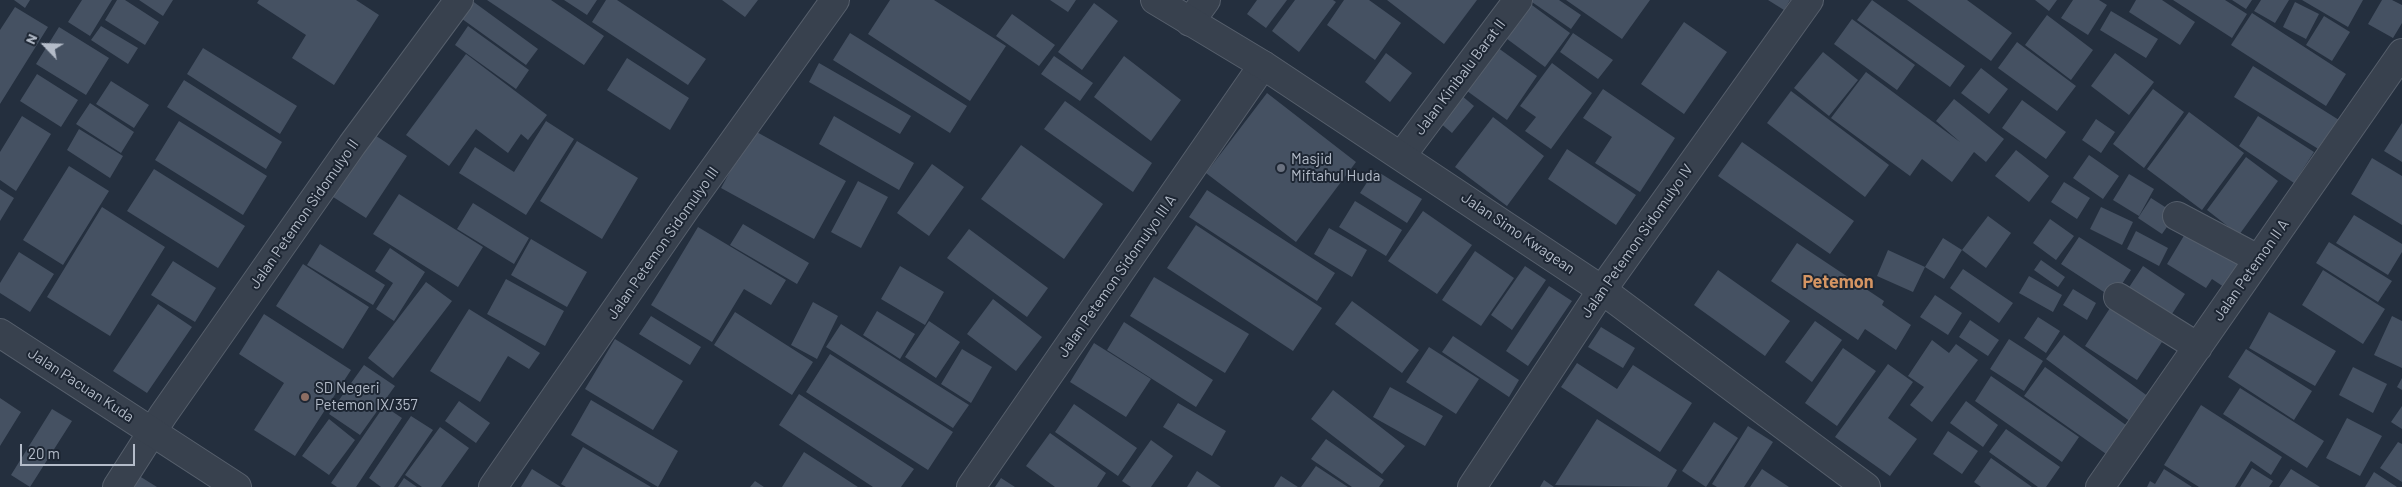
<!DOCTYPE html>
<html>
<head>
<meta charset="utf-8">
<style>
  body { margin:0 }
  #map { position:relative; width:2402px; height:487px; overflow:hidden; background:#242f3e; font-family:Barlow,sans-serif }
  canvas { display:block }
  .north { position:absolute; left:20px; top:20px; width:50px; height:50px; -webkit-text-stroke:4px #1d2633; paint-order:stroke; rotate:294deg; font-size:14px; font-weight:700; line-height:20px; text-align:center; color:#b4bcc9 }
  .north::after { content:''; display:block; margin:auto; width:18px; height:22px; background:#b4bcc9; clip-path:polygon(50% 0,100% 100%,50% 72%,0 100%) }
  .scale { position:absolute; left:20px; top:444px; width:115px; height:22px; box-sizing:border-box; border:2px solid #b4bcc9; border-top:0; padding-left:6px; font-size:15px; line-height:18px; white-space:nowrap; color:#b4bcc9; -webkit-text-stroke:4px #1d2633; paint-order:stroke }
</style>
</head>
<body>
<div id="map">
<canvas width="2402" height="487"></canvas>
<div class="north">N</div>
<div class="scale">20 m</div>
</div>
<script>
const g = document.querySelector('canvas').getContext('2d');
g.lineJoin = 'round';
function paint(path, color) {
  g.fillStyle = color;
  g.fill(path, 'evenodd');
}
function toPath(rows) {
  const path = new Path2D();
  for (const r of rows) {
    path.moveTo(r[0], r[1]);
    for (let i = 2; i < r.length; i += 2) path.lineTo(r[i], r[i + 1]);
  }
  return path;
}
function trace(path, color, width, dash) {
  g.strokeStyle = color;
  g.lineWidth = width;
  g.lineCap = dash ? 'butt' : 'round';
  g.setLineDash(dash || []);
  g.stroke(path);
}
function drawText(font, color, halo, rows, align = 'center') {
  g.font = font + ' Barlow,sans-serif';
  g.lineWidth = 4;
  g.setLineDash([]);
  g.textBaseline = 'middle';
  g.strokeStyle = halo;
  g.fillStyle = color;
  for (const [text, x, y, turn = 0] of rows) {
    g.save();
    g.translate(x, y);
    g.rotate((+turn || 0) * Math.PI / 180);
    g.textAlign = isNaN(turn) ? turn : align;
    if (halo) g.strokeText(text, 0, 0);
    g.fillText(text, 0, 0);
    g.restore();
  }
}
paint(toPath([
  [14,0,30,0,25,8],
  [82,0,112,0,90,36,68,22],
  [117,0,125,0,159,22,145,45,105,20],
  [139,0,173,0,163,16],
  [259,0,356,0,379,15,334,85,292,58,306,35,257,3],
  [471,0,538,49,526,65,458,16],
  [487,0,551,0,604,36,584,65],
  [564,0,597,0,587,15],
  [606,0,617,0,706,59,688,85,592,22],
  [722,0,758,0,745,17],
  [890,0,934,0,1006,46,970,101,868,34],
  [1050,0,1076,0,1068,12],
  [1257,0,1287,0,1266,28,1247,14],
  [1295,0,1333,0,1336,2,1299,52,1272,31],
  [1344,0,1369,0,1401,23,1375,60,1327,25],
  [1387,0,1477,0,1444,44],
  [1525,0,1570,33,1545,67,1499,33],
  [1529,0,1559,0,1581,15,1571,29],
  [1566,0,1650,0,1622,39],
  [1768,0,1790,0,1784,10],
  [1872,0,1965,66,1950,87,1857,20],
  [1907,0,1967,0,2012,33,1991,61],
  [2035,0,2057,0,2049,11],
  [2073,0,2099,0,2107,5,2088,35,2061,18],
  [2136,0,2162,0,2195,22,2180,45,2129,12],
  [2173,0,2225,0,2247,14,2232,38],
  [2232,0,2252,0,2246,9],
  [2261,0,2289,0,2275,23,2254,11],
  [2302,0,2363,0,2348,27],
  [2382,0,2392,0,2402,5,2402,23,2393,38,2368,24],
  [2295,2,2319,14,2306,39,2283,27],
  [1094,3,1118,21,1082,70,1058,52],
  [15,7,48,27,0,104,0,30],
  [2111,11,2158,39,2146,58,2100,30],
  [2252,13,2346,74,2326,106,2231,45],
  [1012,14,1055,45,1039,66,996,36],
  [2047,15,2093,50,2071,80,2025,45],
  [2324,16,2350,32,2332,61,2306,45],
  [1852,19,1915,65,1897,90,1834,44],
  [1684,22,1727,52,1684,114,1641,84],
  [101,26,138,48,128,64,91,40],
  [468,26,529,70,516,89,455,45],
  [59,27,109,58,86,95,36,64],
  [850,33,967,106,950,133,833,60],
  [1573,33,1613,60,1598,79,1560,52],
  [2017,42,2076,86,2057,111,1998,68],
  [1494,45,1537,76,1507,120,1463,88],
  [203,48,297,106,280,134,187,74],
  [1823,52,1858,80,1829,116,1794,88],
  [1386,53,1412,73,1390,102,1365,82],
  [2115,53,2154,82,2129,115,2091,86],
  [466,54,547,115,528,140,521,134,508,153,476,129,449,166,406,135],
  [1054,56,1093,83,1080,101,1041,74],
  [1124,56,1181,100,1151,141,1094,97],
  [627,58,689,98,670,130,607,90],
  [819,63,911,116,900,134,809,82],
  [1552,63,1592,93,1551,149,1525,131,1536,117,1520,106],
  [2253,66,2339,120,2320,150,2234,97],
  [1981,68,2008,89,1989,114,1961,93],
  [1866,72,1960,142,1936,121,1954,99,2004,139,1986,162,1974,152,1952,182,1922,159,1910,176,1831,118],
  [37,74,78,100,61,127,20,101],
  [184,80,282,142,266,169,167,107],
  [111,81,149,105,134,128,96,104],
  [1603,89,1675,138,1640,192,1595,163,1612,137,1583,118],
  [2153,89,2184,112,2144,168,2113,144],
  [1455,90,1474,106,1452,133,1433,117],
  [1791,91,1889,165,1865,197,1767,123],
  [1267,93,1356,162,1296,242,1206,173],
  [2022,100,2066,132,2046,159,2002,128],
  [1065,101,1152,163,1133,192,1044,129],
  [90,103,134,132,121,153,76,124],
  [2189,112,2244,153,2202,210,2147,169],
  [22,116,51,134,16,191,0,180,0,152],
  [834,116,914,163,899,190,819,144],
  [2258,116,2314,152,2294,183,2239,146],
  [1493,117,1544,156,1507,206,1455,167],
  [2096,119,2115,132,2101,153,2082,140],
  [179,121,267,176,243,215,155,160],
  [546,121,574,139,526,215,459,173,475,147,514,172],
  [2402,123,2402,162,2384,151],
  [79,129,123,156,110,178,67,150],
  [753,130,846,181,814,239,721,188],
  [370,132,407,156,366,218,330,195],
  [577,141,638,178,602,239,540,201],
  [1742,142,1854,221,1830,254,1718,176],
  [1021,145,1103,204,1064,259,981,199],
  [1567,149,1636,195,1616,225,1548,179],
  [2016,150,2049,176,2029,202,1995,176],
  [2089,155,2119,176,2103,199,2073,178],
  [2246,157,2278,181,2239,235,2207,210],
  [2372,158,2402,176,2402,225,2351,194],
  [932,164,964,187,929,236,897,213],
  [69,166,109,191,63,265,23,240],
  [154,169,245,226,218,268,127,211],
  [1375,170,1422,199,1407,223,1360,193],
  [2129,174,2154,189,2139,216,2113,200],
  [858,181,888,197,861,248,831,232],
  [2064,182,2090,198,2077,219,2051,202],
  [0,189,14,198,0,221],
  [1207,190,1335,273,1317,301,1189,217],
  [399,194,483,247,458,287,373,234],
  [2151,198,2176,214,2162,234,2138,218],
  [1355,201,1402,230,1386,256,1339,227],
  [473,203,529,238,514,264,457,229],
  [102,207,165,247,110,336,47,297],
  [2101,207,2133,222,2122,245,2090,229],
  [1423,211,1472,245,1437,294,1388,261],
  [2354,215,2402,244,2402,252,2388,275,2336,243],
  [1988,216,2011,233,1986,268,1962,250],
  [2050,219,2074,236,2056,260,2033,243],
  [743,224,809,263,797,284,730,245],
  [1196,225,1322,308,1293,351,1167,268],
  [698,227,786,280,771,305,744,289,712,342,651,305],
  [1329,228,1367,250,1352,277,1314,254],
  [969,229,1048,288,1027,317,947,258],
  [2188,229,2243,262,2227,289,2212,279,2206,288,2167,264],
  [2136,231,2168,248,2159,266,2127,249],
  [2079,237,2131,270,2113,298,2061,264],
  [1943,238,1962,250,1944,279,1925,267,1913,292,1877,276,1888,250,1925,267],
  [531,239,587,272,567,307,511,275],
  [2329,242,2392,281,2378,302,2316,263],
  [1797,243,1884,301,1882,305,1911,325,1896,350,1865,329,1858,340,1771,281],
  [320,244,385,285,373,305,307,265],
  [390,248,425,272,394,321,376,309,393,283,375,271],
  [1475,251,1514,278,1481,326,1442,300],
  [19,252,54,274,30,312,0,293,0,283],
  [2041,260,2065,277,2058,287,2034,270],
  [173,261,216,288,195,322,151,295],
  [303,264,369,307,343,349,276,306],
  [900,266,944,292,925,325,881,299],
  [1525,266,1546,280,1512,330,1491,315],
  [2143,266,2185,294,2166,323,2124,295],
  [1963,269,2013,303,1999,323,1950,288],
  [1718,270,1790,321,1765,356,1694,305],
  [2323,270,2385,309,2363,344,2302,305],
  [2029,276,2062,295,2053,312,2019,293],
  [1154,277,1249,334,1225,373,1130,316],
  [506,279,564,311,545,346,487,314],
  [426,282,452,301,393,378,368,358],
  [1549,286,1572,301,1528,366,1506,351],
  [2073,289,2096,303,2087,320,2063,305],
  [1935,295,1962,313,1948,335,1920,317],
  [993,299,1042,337,1016,371,967,334],
  [1352,301,1419,350,1402,373,1335,324],
  [813,302,838,316,817,359,791,345],
  [158,304,192,327,147,393,113,371],
  [2110,308,2162,342,2137,380,2085,346],
  [469,309,540,353,529,369,508,356,480,402,430,371],
  [877,311,915,334,900,359,863,335],
  [735,312,813,362,792,395,714,345],
  [2269,312,2336,351,2315,386,2249,348],
  [264,314,351,370,295,456,254,430,284,383,239,354],
  [651,316,701,347,690,365,639,334],
  [2392,316,2402,321,2402,368,2374,355],
  [2038,317,2060,331,2046,353,2024,338],
  [1970,320,1999,340,1988,356,1959,337],
  [929,321,960,342,936,378,905,357],
  [1815,321,1842,340,1812,382,1785,362],
  [1124,322,1213,380,1196,407,1107,350],
  [841,324,969,405,953,428,826,347],
  [1601,327,1635,348,1623,368,1588,347],
  [2064,335,2149,397,2131,422,2046,359],
  [1453,336,1519,380,1509,397,1442,352],
  [615,339,683,381,653,430,585,389],
  [2009,339,2043,361,2024,391,1990,369],
  [1932,340,1949,353,1956,344,1978,360,1932,422,1910,405,1924,387,1908,376],
  [1094,343,1151,379,1126,417,1070,382],
  [1429,347,1479,379,1456,414,1406,382],
  [1843,348,1876,371,1837,426,1805,403],
  [962,349,992,367,971,403,941,384],
  [2246,349,2312,391,2294,420,2228,377],
  [830,354,953,432,928,470,806,392],
  [1577,363,1617,389,1633,365,1692,403,1660,452,1561,387],
  [1888,364,1913,382,1888,418,1917,439,1890,476,1835,437],
  [364,365,395,386,360,435,329,414],
  [2045,367,2130,428,2109,456,2024,396],
  [2353,367,2387,384,2373,413,2339,395],
  [1991,376,2079,437,2062,462,1975,401],
  [2402,378,2402,390,2397,387],
  [1390,387,1443,416,1425,446,1373,417],
  [2240,388,2324,441,2307,468,2223,414],
  [1333,390,1405,446,1382,474,1311,419],
  [799,394,914,469,901,487,873,487,779,425],
  [0,398,21,412,0,446],
  [591,400,678,451,658,487,571,435],
  [459,401,490,423,476,443,445,421],
  [1966,401,1998,425,1983,447,1950,423],
  [1178,403,1226,431,1212,456,1163,427],
  [1074,404,1137,448,1118,476,1055,432],
  [2201,405,2282,457,2271,475,2251,461,2235,487,2199,487,2164,465],
  [384,406,402,418,356,487,337,487,331,483],
  [2402,406,2402,429,2391,422],
  [52,409,72,421,30,487,11,475],
  [411,416,433,430,394,487,381,487,369,478],
  [2347,418,2382,436,2360,476,2326,458],
  [329,419,355,440,329,475,302,456],
  [1597,419,1677,470,1667,487,1555,485],
  [1714,422,1738,438,1706,487,1682,471],
  [1748,426,1773,442,1744,487,1717,487,1712,484],
  [440,427,469,448,441,487,422,487,405,475],
  [2006,429,2060,467,2046,487,2038,487,1989,452],
  [1948,431,1978,451,1962,474,1933,454],
  [1050,433,1106,473,1097,487,1055,487,1026,466],
  [1326,439,1384,480,1379,487,1352,487,1311,459],
  [1151,440,1173,456,1151,487,1131,487,1122,481],
  [2398,442,2402,444,2402,482,2380,468],
  [583,447,651,487,566,487,561,484],
  [804,452,858,487,782,487],
  [1991,458,2032,487,1981,487,1974,482],
  [1316,466,1348,487,1301,487],
  [2252,468,2273,481,2269,487,2240,487],
  [532,469,561,487,521,487],
  [1762,469,1789,487,1750,487],
  [2164,469,2192,487,2147,487,2150,481,2155,484],
  [2291,469,2320,487,2279,487],
  [1197,471,1221,487,1187,487],
  [2374,472,2397,487,2365,487],
  [136,474,157,487,128,487],
  [1281,476,1298,487,1274,487],
  [404,478,417,487,398,487],
  [1001,478,1015,487,995,487],
  [1544,480,1554,487,1540,487],
  [755,481,764,487,750,487]
]), '#455162');
const minor = toPath([
  [1190,22,1206,0],
  [1402,155,1518,0],
  [2177,216,2258,259],
  [2118,297,2198,347],
  [117,487,163,415,352,145,459,0],
  [971,487,1263,65],
  [1472,487,1602,290,1809,0],
  [2100,487,2402,53]
]);
const tertiary = toPath([
  [1155,0,1263,65,1602,290,1866,487],
  [0,333,237,487],
  [493,487,686,208,835,0]
]);
trace(minor, '#565f6c', 30);
trace(tertiary, '#565f6c', 30);
trace(minor, '#38414e', 28);
trace(tertiary, '#38414e', 28);
for (const [x, y, r, color] of [
  [1281,168,5,"#6b7280"],
  [305,397,5,"#8d6e63"]
]) {
  const dot = new Path2D();
  dot.arc(x, y, r, 0, 2 * Math.PI);
  g.fillStyle = color;
  g.fill(dot);
  trace(dot, '#1d2633', 2);
}
drawText('15px', '#b4bcc9', '#1d2633', [
  ["Jalan Kinibalu Barat II",1460,77,-53],
  ["Jalan Petemon Sidomulyo II",304,214,-55],
  ["Jalan Simo Kwagean",1518,233,34],
  ["Jalan Petemon Sidomulyo IV",1637,241,-55],
  ["Jalan Petemon Sidomulyo III",663,243,-55],
  ["Jalan Petemon II A",2251,270,-55],
  ["Jalan Petemon Sidomulyo III A",1117,276,-55],
  ["Jalan Pacuan Kuda",81,385,33]
]);
drawText('15px', '#b4bcc9', '#1d2633', [
  ["Masjid",1291,159],
  ["Miftahul Huda",1291,176],
  ["SD Negeri",315,388],
  ["Petemon IX/357",315,405]
], 'left');
drawText('bold 18px', '#d59563', '#1d2633', [
  ["Petemon",1838,282]
]);
</script>
</body>
</html>
